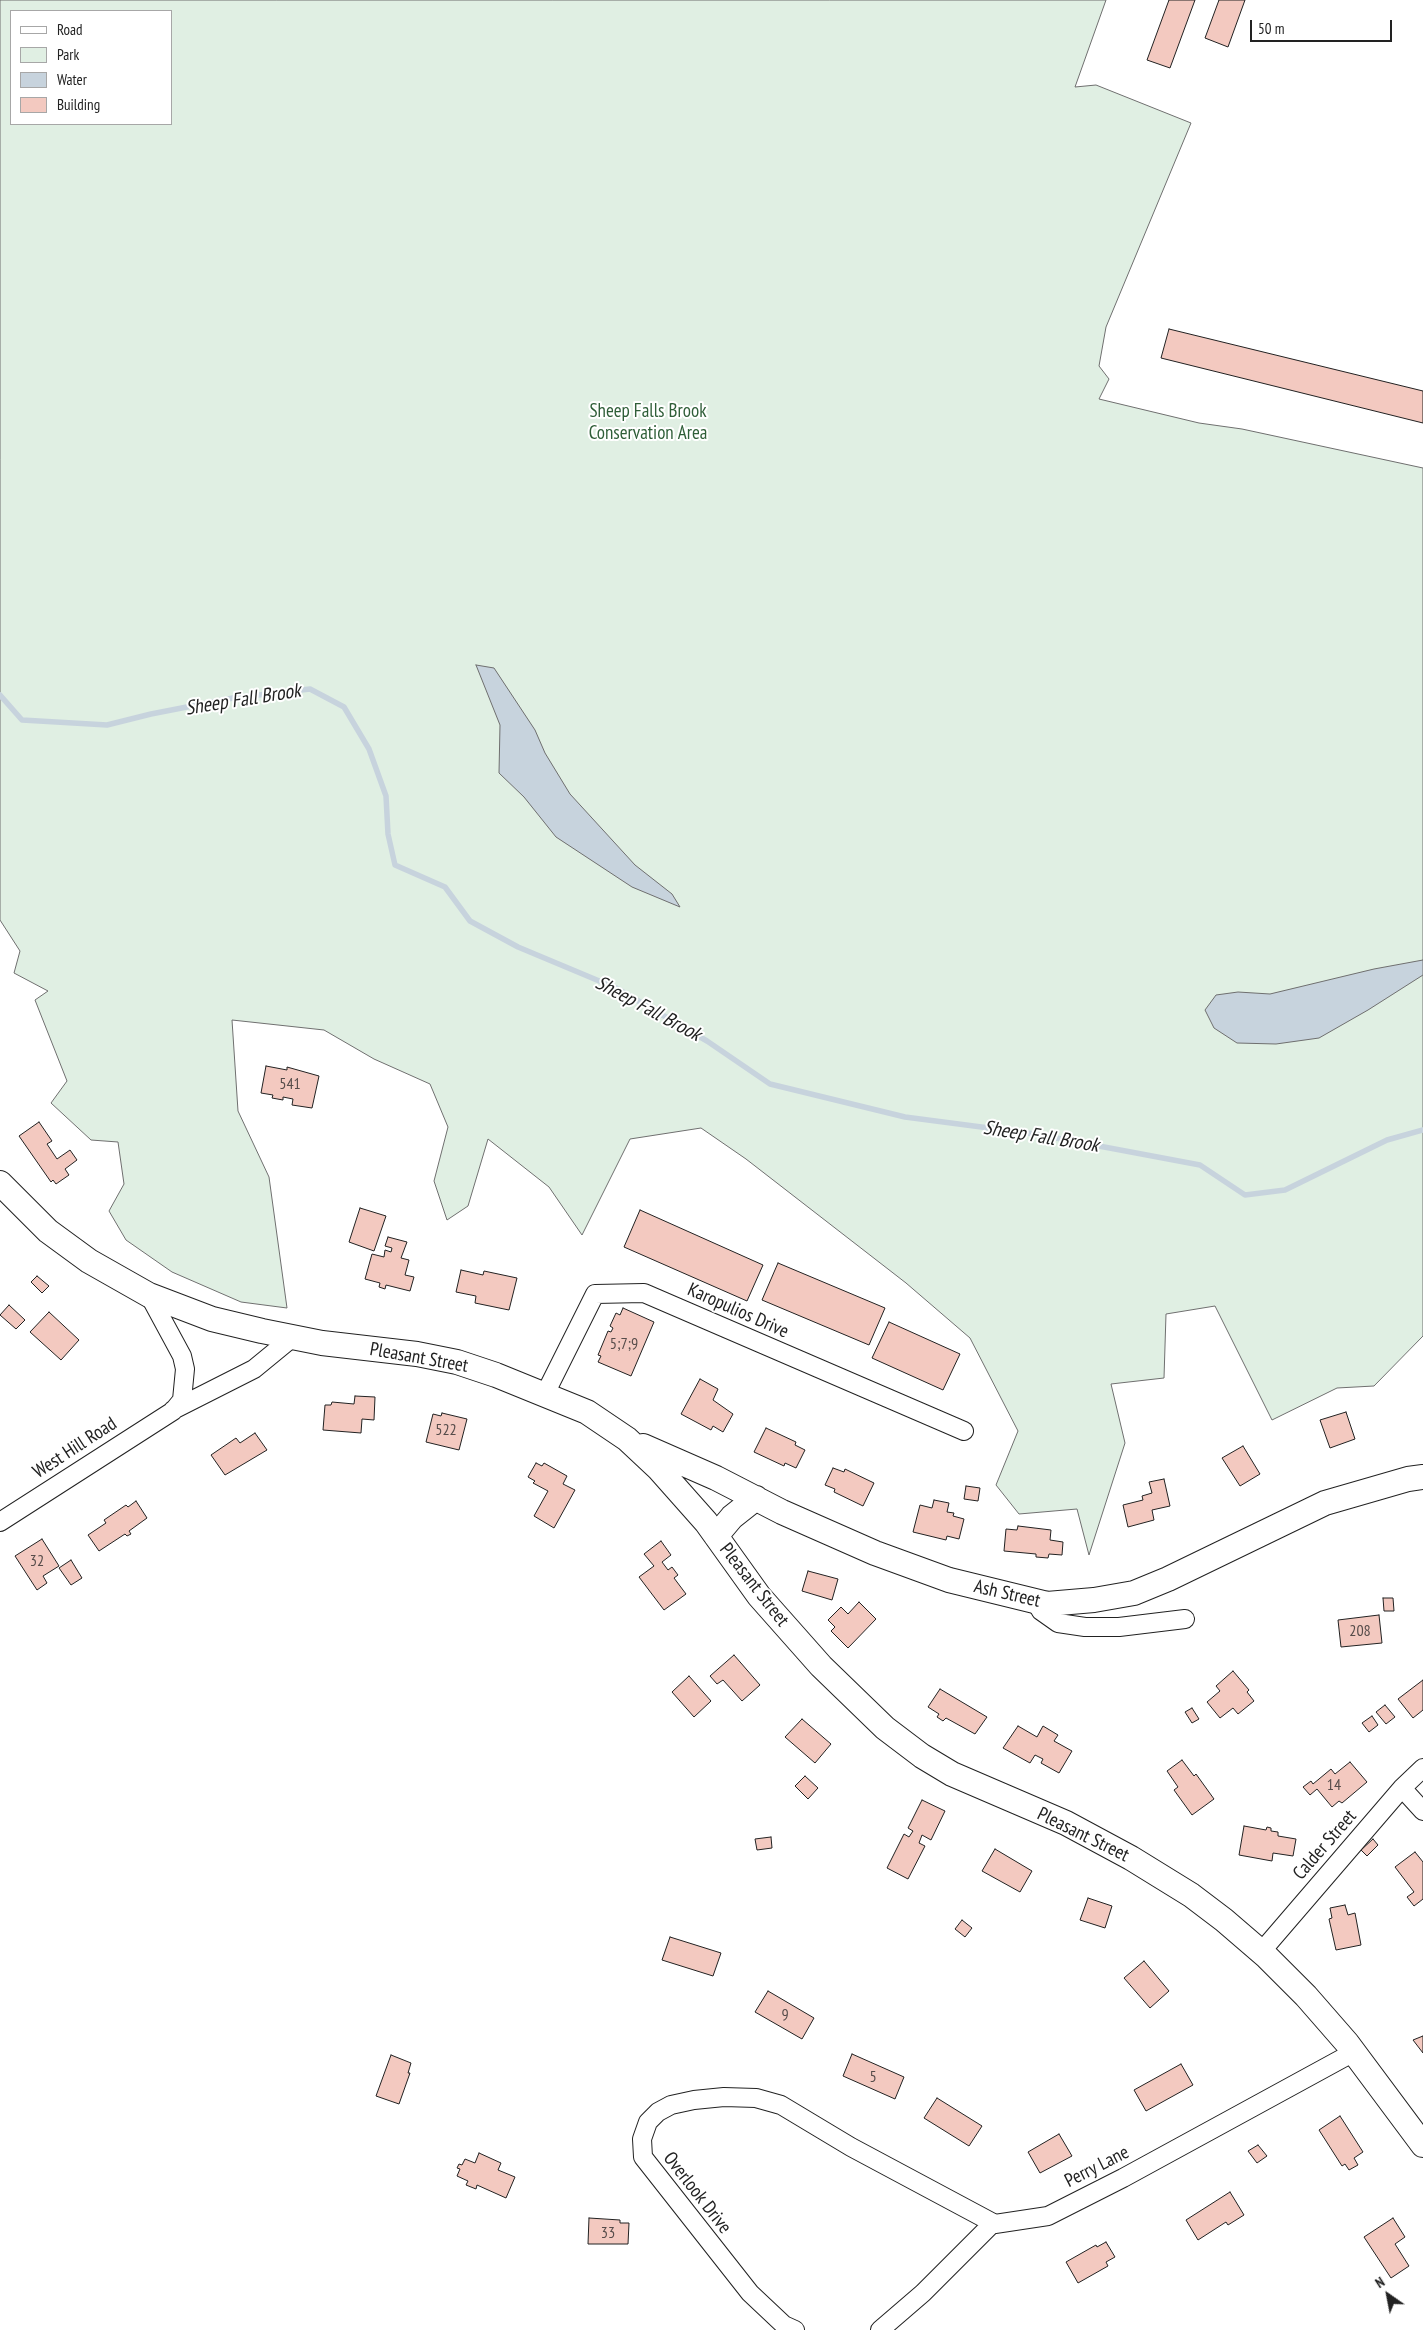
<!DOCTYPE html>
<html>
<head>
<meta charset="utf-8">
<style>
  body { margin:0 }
  #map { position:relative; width:1423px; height:2330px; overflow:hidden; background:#fff; font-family:"PT Sans Narrow",sans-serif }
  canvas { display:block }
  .legend { position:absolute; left:10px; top:10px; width:162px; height:115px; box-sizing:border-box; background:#fff; border:1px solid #a7a7a7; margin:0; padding:6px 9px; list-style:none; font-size:15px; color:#222 }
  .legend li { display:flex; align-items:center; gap:10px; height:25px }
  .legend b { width:25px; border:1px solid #a7a7a7 }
  .north { position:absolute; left:1363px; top:2270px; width:50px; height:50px; -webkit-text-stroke:4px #fff; paint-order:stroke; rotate:327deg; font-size:14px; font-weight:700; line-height:20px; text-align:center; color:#222 }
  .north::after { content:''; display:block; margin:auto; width:18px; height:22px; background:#222; clip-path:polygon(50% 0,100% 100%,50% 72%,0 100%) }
  .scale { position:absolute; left:1250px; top:20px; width:142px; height:22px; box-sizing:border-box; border:2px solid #222; border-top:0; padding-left:6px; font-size:15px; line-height:18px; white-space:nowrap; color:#222; -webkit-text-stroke:4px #fff; paint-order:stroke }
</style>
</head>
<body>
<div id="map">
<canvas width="1423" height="2330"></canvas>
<ul class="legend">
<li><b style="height:6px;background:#fff"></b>Road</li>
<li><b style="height:14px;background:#e0efe3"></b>Park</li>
<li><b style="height:14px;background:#c7d3dd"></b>Water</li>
<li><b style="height:14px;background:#f3c9c0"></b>Building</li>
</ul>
<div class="north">N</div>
<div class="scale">50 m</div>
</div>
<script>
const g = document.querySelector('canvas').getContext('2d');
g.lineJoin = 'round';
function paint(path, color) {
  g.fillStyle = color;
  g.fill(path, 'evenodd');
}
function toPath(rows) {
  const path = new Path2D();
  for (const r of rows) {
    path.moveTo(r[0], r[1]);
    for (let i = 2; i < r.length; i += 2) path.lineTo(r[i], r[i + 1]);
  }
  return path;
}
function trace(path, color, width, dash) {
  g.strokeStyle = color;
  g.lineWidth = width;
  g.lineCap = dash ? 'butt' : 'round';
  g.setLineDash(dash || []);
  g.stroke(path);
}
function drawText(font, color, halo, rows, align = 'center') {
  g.font = font + ' "PT Sans Narrow",sans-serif';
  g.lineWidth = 4;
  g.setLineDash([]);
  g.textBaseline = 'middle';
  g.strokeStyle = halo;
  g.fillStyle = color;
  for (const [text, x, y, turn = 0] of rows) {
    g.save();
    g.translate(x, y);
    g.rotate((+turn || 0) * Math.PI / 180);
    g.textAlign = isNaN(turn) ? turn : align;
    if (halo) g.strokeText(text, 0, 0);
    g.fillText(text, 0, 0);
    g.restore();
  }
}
const green = toPath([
  [0,0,1106,0,1075,87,1096,85,1191,123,1106,327,1099,366,1109,379,1099,399,1199,423,1242,429,1423,468,1423,1336,1374,1386,1337,1388,1272,1420,1215,1306,1166,1314,1164,1378,1111,1384,1125,1443,1089,1555,1077,1509,1019,1514,996,1485,1018,1431,970,1338,906,1283,746,1159,701,1128,630,1139,582,1235,549,1187,488,1139,468,1206,447,1220,434,1181,448,1127,430,1084,374,1059,324,1030,232,1020,238,1111,269,1177,287,1308,241,1302,172,1272,126,1240,109,1211,124,1184,118,1142,91,1140,51,1103,67,1081,35,1000,48,991,14,973,20,951,0,920,0,0],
  [11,11,171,11,171,124,11,124,11,11]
]);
paint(green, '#e0efe3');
trace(green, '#6f6f6f', 1);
const water = toPath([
  [476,665,494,668,535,730,545,753,570,794,635,865,672,894,680,907,632,887,556,837,524,797,499,773,500,725,476,665],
  [1423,960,1423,975,1368,1010,1319,1038,1276,1044,1237,1043,1214,1028,1205,1010,1216,995,1238,992,1270,994,1374,969,1423,960]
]);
paint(water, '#c7d3dd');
trace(water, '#6f6f6f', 1);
trace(toPath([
  [0,695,22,720,107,725,151,714,233,698,310,689,344,707,369,749,386,796,388,834,395,865,445,887,470,921,518,947,616,988,707,1041,770,1084,905,1117,1035,1134,1200,1165,1245,1195,1285,1190,1387,1140,1423,1130]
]), '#c7d3dd', 5.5);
const building = toPath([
  [1169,0,1195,0,1170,68,1147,60,1169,0],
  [1219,0,1245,0,1228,47,1205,38,1219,0],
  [1169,329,1423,391,1423,423,1161,358,1169,329],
  [266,1066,287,1070,287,1067,319,1076,312,1108,292,1105,293,1099,283,1097,283,1100,272,1098,273,1095,261,1093,266,1066],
  [39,1122,52,1141,47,1144,57,1159,70,1150,77,1160,65,1169,69,1175,56,1184,53,1180,51,1182,19,1136,39,1122],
  [360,1208,386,1216,374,1251,349,1242,360,1208],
  [640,1210,763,1265,747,1301,624,1247,640,1210],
  [388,1237,407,1242,401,1258,409,1260,405,1275,414,1277,410,1291,386,1285,385,1289,379,1287,380,1283,365,1279,372,1254,384,1257,385,1250,391,1252,392,1248,385,1246,388,1237],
  [778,1263,885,1308,869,1345,762,1300,778,1263],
  [461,1270,483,1275,484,1271,517,1278,509,1310,475,1303,476,1296,456,1292,461,1270],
  [37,1276,49,1286,42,1293,31,1282,37,1276],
  [9,1305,25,1320,16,1329,0,1315,9,1305],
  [623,1308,654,1322,631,1376,598,1362,601,1356,598,1355,608,1331,611,1332,613,1328,610,1326,616,1313,620,1315,623,1308],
  [49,1312,79,1340,61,1360,30,1332,49,1312],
  [889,1322,960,1354,943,1390,872,1358,889,1322],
  [700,1379,718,1389,713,1400,733,1414,723,1432,713,1426,711,1430,681,1414,700,1379],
  [355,1396,375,1397,374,1420,362,1419,361,1433,323,1430,325,1405,331,1405,332,1402,354,1404,355,1396],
  [1346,1412,1355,1439,1330,1448,1320,1420,1346,1412],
  [442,1413,467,1419,459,1450,426,1442,433,1414,441,1416,442,1413],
  [766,1428,796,1442,795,1445,805,1450,796,1468,785,1463,784,1466,754,1452,766,1428],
  [255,1433,267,1450,225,1475,211,1455,236,1438,240,1443,255,1433],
  [1243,1446,1260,1474,1240,1486,1222,1458,1243,1446],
  [536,1463,542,1466,544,1463,567,1476,563,1484,575,1490,554,1528,534,1516,548,1491,533,1483,535,1481,528,1477,536,1463],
  [833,1468,844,1472,845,1469,874,1483,863,1506,834,1492,835,1489,825,1485,833,1468],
  [1164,1479,1170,1506,1152,1510,1154,1520,1128,1527,1123,1505,1143,1500,1142,1496,1152,1493,1149,1482,1164,1479],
  [966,1486,980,1488,978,1501,964,1499,966,1486],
  [934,1500,949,1503,947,1512,954,1513,953,1516,964,1519,959,1539,947,1536,946,1540,913,1532,920,1505,932,1508,934,1500],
  [136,1501,147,1518,129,1531,131,1534,127,1536,125,1534,99,1551,88,1535,106,1523,104,1520,126,1505,128,1507,136,1501],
  [1018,1526,1051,1530,1050,1540,1063,1542,1062,1555,1049,1554,1048,1558,1036,1557,1036,1554,1004,1551,1006,1529,1017,1530,1018,1526],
  [42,1539,59,1566,43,1576,47,1583,37,1590,15,1556,42,1539],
  [661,1541,671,1555,662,1562,668,1570,672,1567,678,1575,674,1578,686,1594,664,1610,639,1577,654,1566,644,1554,661,1541],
  [71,1560,82,1578,71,1585,59,1568,71,1560],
  [808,1571,838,1579,832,1600,802,1591,808,1571],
  [1383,1598,1393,1598,1394,1611,1384,1611,1383,1598],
  [859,1602,876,1619,848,1648,831,1631,835,1627,828,1620,841,1607,848,1614,859,1602],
  [1379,1615,1382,1643,1341,1647,1338,1620,1379,1615],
  [734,1655,760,1685,742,1701,723,1680,717,1684,710,1676,734,1655],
  [1233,1671,1249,1690,1247,1692,1254,1701,1238,1714,1233,1708,1220,1718,1207,1702,1220,1691,1216,1686,1233,1671],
  [689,1676,711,1701,694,1717,672,1692,689,1676],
  [1423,1680,1423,1710,1413,1718,1398,1699,1423,1680],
  [940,1689,987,1717,975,1734,946,1718,943,1721,937,1717,939,1714,928,1707,940,1689],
  [1385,1705,1395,1717,1386,1724,1376,1712,1385,1705],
  [1192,1708,1199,1719,1192,1723,1185,1712,1192,1708],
  [1372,1716,1378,1725,1369,1732,1362,1723,1372,1716],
  [802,1719,831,1744,815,1763,785,1737,802,1719],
  [1018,1726,1037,1737,1043,1726,1058,1735,1054,1741,1072,1751,1059,1773,1041,1763,1043,1759,1035,1755,1030,1763,1003,1748,1018,1726],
  [1182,1760,1194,1776,1196,1774,1214,1799,1192,1815,1174,1790,1178,1787,1167,1771,1182,1760],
  [1350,1762,1367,1782,1342,1803,1339,1801,1332,1807,1317,1789,1310,1795,1303,1787,1311,1781,1313,1784,1331,1769,1335,1774,1350,1762],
  [805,1776,818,1788,808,1799,795,1786,805,1776],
  [922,1800,945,1811,931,1840,922,1835,919,1843,925,1846,908,1879,887,1868,904,1834,909,1837,913,1831,908,1828,922,1800],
  [1244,1826,1266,1830,1267,1827,1271,1828,1271,1831,1278,1832,1278,1836,1296,1839,1293,1856,1273,1853,1272,1861,1239,1855,1244,1826],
  [771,1837,772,1848,757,1850,755,1839,771,1837],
  [1373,1839,1378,1845,1367,1856,1361,1850,1373,1839],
  [995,1849,1032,1871,1020,1892,982,1871,995,1849],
  [1415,1852,1423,1862,1423,1899,1414,1906,1407,1897,1414,1892,1395,1867,1415,1852],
  [1088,1898,1112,1906,1105,1928,1080,1920,1088,1898],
  [1345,1905,1348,1915,1355,1913,1361,1945,1336,1950,1329,1919,1332,1918,1330,1908,1345,1905],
  [962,1920,972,1928,965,1937,955,1929,962,1920],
  [670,1937,721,1953,713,1976,662,1960,670,1937],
  [1144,1961,1169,1991,1150,2008,1124,1978,1144,1961],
  [768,1991,814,2018,802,2039,755,2012,768,1991],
  [1423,2036,1423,2053,1413,2040,1423,2036],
  [852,2054,904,2077,895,2099,843,2076,852,2054],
  [391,2055,411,2063,408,2073,410,2073,399,2104,376,2096,391,2055],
  [1181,2064,1193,2085,1146,2111,1134,2090,1181,2064],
  [937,2098,982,2126,969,2146,924,2118,937,2098],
  [1340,2116,1363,2152,1354,2158,1358,2165,1349,2170,1345,2164,1342,2166,1319,2130,1340,2116],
  [1059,2134,1072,2156,1040,2173,1028,2152,1059,2134],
  [1258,2145,1267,2156,1257,2163,1248,2151,1258,2145],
  [479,2153,501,2163,498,2170,515,2177,506,2198,477,2185,476,2189,466,2185,468,2181,457,2176,460,2169,457,2168,459,2164,462,2165,465,2159,475,2163,479,2153],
  [1230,2192,1244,2215,1228,2225,1226,2222,1198,2240,1186,2220,1230,2192],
  [589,2218,620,2220,620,2223,629,2223,628,2244,588,2244,589,2218],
  [1393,2218,1405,2237,1395,2244,1409,2266,1391,2278,1364,2237,1393,2218],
  [1106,2242,1115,2257,1106,2262,1108,2266,1078,2283,1066,2262,1096,2245,1097,2247,1106,2242]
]);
paint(building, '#f3c9c0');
trace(building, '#222', 1);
const street = toPath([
  [545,1394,595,1294,644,1293,964,1431],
  [173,1410,254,1369,293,1337],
  [0,1522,173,1411,182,1400,185,1369,182,1356,149,1295],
  [1035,1601,1041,1611,1058,1623,1085,1627,1119,1627,1185,1619],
  [1402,1788,1423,1811],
  [1261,1952,1402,1788,1423,1768],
  [795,2330,784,2325,750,2293,643,2157,642,2139,648,2122,658,2112,671,2105,694,2100,724,2097,756,2098,781,2105,851,2147,995,2224,1048,2216,1123,2178,1354,2052],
  [880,2330,923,2293,993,2223]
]);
const secondary = toPath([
  [0,1183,48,1231,89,1261,149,1295,212,1319,262,1331,322,1343,417,1354,457,1362,496,1375,587,1412,627,1439,659,1469,706,1522,759,1596,821,1666,885,1728,922,1756,952,1774,1066,1823,1131,1858,1191,1895,1224,1920,1267,1957,1306,1996,1347,2043,1423,2145],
  [643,1446,716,1478,782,1512,875,1553,949,1580,1047,1604,1094,1600,1134,1593,1168,1579,1325,1503,1408,1479,1423,1477],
  [716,1536,732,1517,756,1498]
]);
trace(street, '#222', 20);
trace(secondary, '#222', 26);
trace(street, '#fff', 18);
trace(secondary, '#fff', 24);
drawText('16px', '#564c4a', null, [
  ["541",290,1084],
  ["5;7;9",624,1344],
  ["522",446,1430],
  ["32",37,1561],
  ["208",1360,1631],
  ["14",1334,1785],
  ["9",785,2015],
  ["5",873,2077],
  ["33",608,2233]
]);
drawText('19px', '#2f5e38', '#fff', [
  ["Sheep Falls Brook",648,412],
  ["Conservation Area",648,434]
]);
drawText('19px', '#222', '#fff', [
  ["Karopulios Drive",738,1311,24],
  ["Pleasant Street",419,1358,10],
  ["West Hill Road",75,1448,-33],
  ["Pleasant Street",754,1585,52],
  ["Ash Street",1007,1594,13],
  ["Pleasant Street",1083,1835,26],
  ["Calder Street",1325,1845,-49],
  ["Perry Lane",1097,2167,-27],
  ["Overlook Drive",697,2193,52]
]);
drawText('italic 20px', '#222', '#fff', [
  ["Sheep Fall Brook",243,700,-9],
  ["Sheep Fall Brook",648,1009,28],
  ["Sheep Fall Brook",1041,1137,9]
]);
</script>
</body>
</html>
